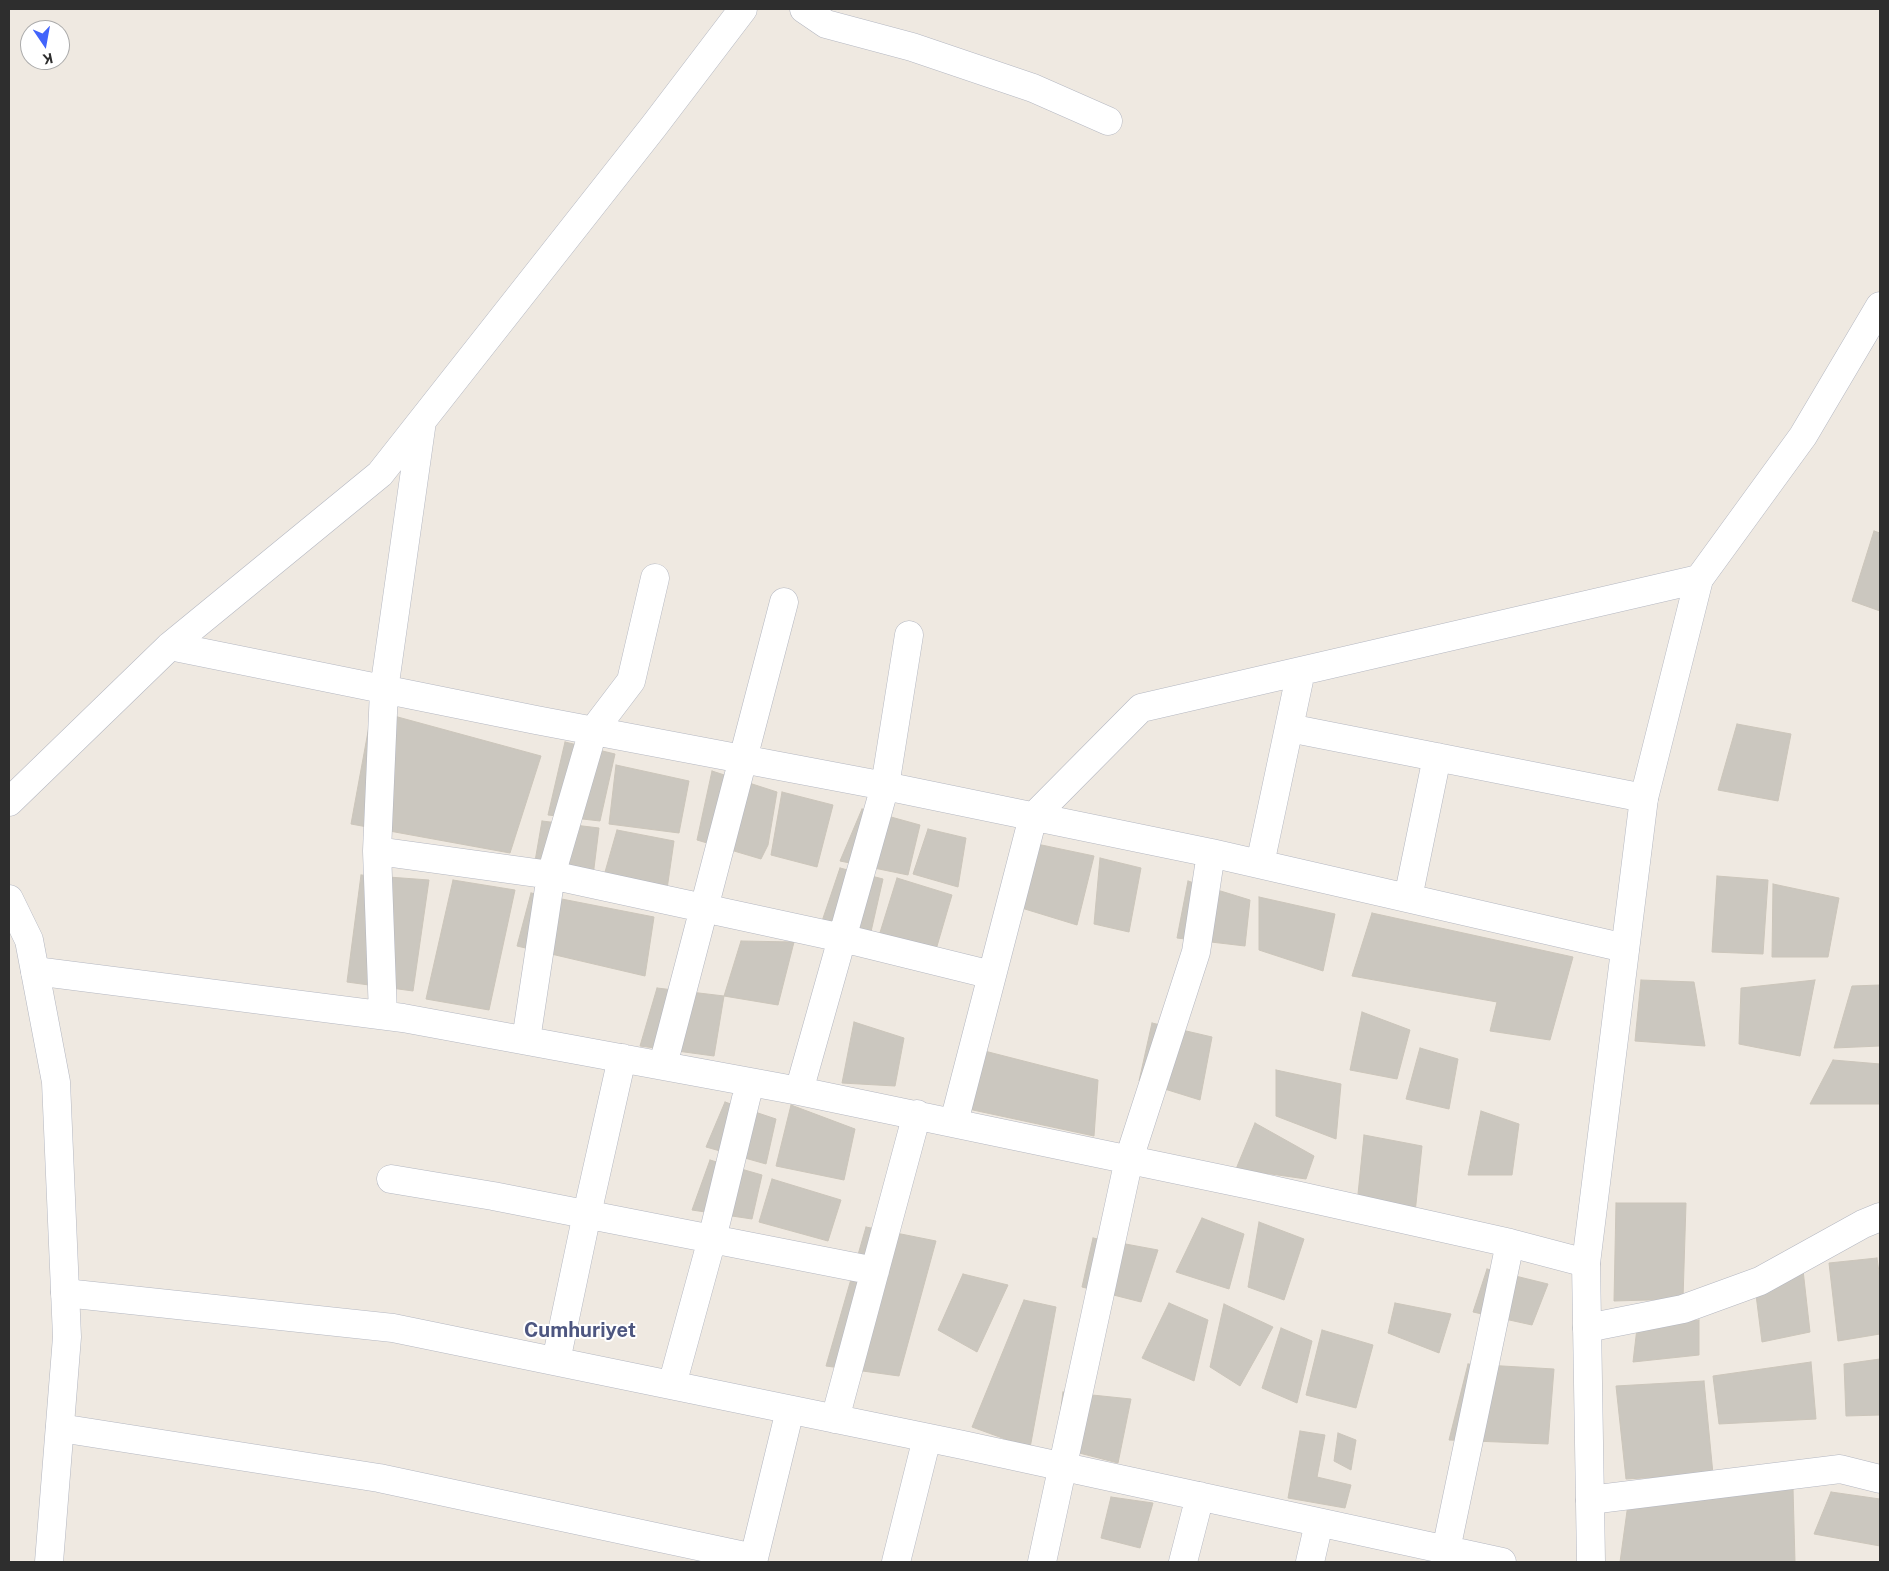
<!DOCTYPE html>
<html>
<head>
<meta charset="utf-8">
<style>
  body { margin:0 }
  #map { position:relative; width:1889px; height:1571px; overflow:hidden; background:#efe9e1; font-family:"Public Sans",sans-serif }
  canvas { display:block }
  .frame { position:absolute; inset:0; border:10px solid #2e2e2e; pointer-events:none }
  .north { position:absolute; left:20px; top:20px; width:50px; height:50px; box-sizing:border-box; background:#fff; border:1px solid #ababab; border-radius:50%; rotate:168deg; font-size:14px; font-weight:700; line-height:20px; text-align:center; color:#2e2e2e }
  .north::after { content:''; display:block; margin:auto; width:18px; height:22px; background:#4264fb; clip-path:polygon(50% 0,100% 100%,50% 72%,0 100%) }
</style>
</head>
<body>
<div id="map">
<canvas width="1889" height="1571"></canvas>
<div class="frame"></div>
<div class="north">K</div>
</div>
<script>
const g = document.querySelector('canvas').getContext('2d');
g.lineJoin = 'round';
function paint(path, color) {
  g.fillStyle = color;
  g.fill(path, 'evenodd');
}
function toPath(rows) {
  const path = new Path2D();
  for (const r of rows) {
    path.moveTo(r[0], r[1]);
    for (let i = 2; i < r.length; i += 2) path.lineTo(r[i], r[i + 1]);
  }
  return path;
}
function trace(path, color, width, dash) {
  g.strokeStyle = color;
  g.lineWidth = width;
  g.lineCap = dash ? 'butt' : 'round';
  g.setLineDash(dash || []);
  g.stroke(path);
}
function drawText(font, color, halo, rows, align = 'center') {
  g.font = font + ' "Public Sans",sans-serif';
  g.lineWidth = 4;
  g.setLineDash([]);
  g.textBaseline = 'middle';
  g.strokeStyle = halo;
  g.fillStyle = color;
  for (const [text, x, y, turn = 0] of rows) {
    g.save();
    g.translate(x, y);
    g.rotate((+turn || 0) * Math.PI / 180);
    g.textAlign = isNaN(turn) ? turn : align;
    if (halo) g.strokeText(text, 0, 0);
    g.fillText(text, 0, 0);
    g.restore();
  }
}
const building = toPath([
  [1874,531,1880,533,1880,611,1852,601,1874,531],
  [372,710,541,756,510,853,351,824,372,710],
  [1737,724,1791,734,1778,801,1718,790,1737,724],
  [565,742,615,754,600,821,548,815,565,742],
  [616,765,689,781,679,833,609,824,616,765],
  [712,771,777,792,768,845,761,859,697,840,712,771],
  [782,792,833,805,817,867,771,855,782,792],
  [862,809,920,825,908,875,840,861,862,809],
  [542,821,599,828,593,876,534,867,542,821],
  [928,829,966,838,958,887,913,874,928,829],
  [617,830,674,841,666,896,603,879,617,830],
  [1032,843,1094,856,1077,925,1015,906,1032,843],
  [1100,858,1141,868,1129,932,1094,924,1100,858],
  [840,868,883,879,870,936,819,930,840,868],
  [361,875,429,880,413,991,347,982,361,875],
  [1717,876,1768,880,1763,954,1712,952,1717,876],
  [897,878,952,895,935,953,878,939,897,878],
  [453,880,515,890,489,1010,426,999,453,880],
  [1188,881,1250,900,1245,946,1177,938,1188,881],
  [1773,884,1839,898,1828,957,1772,957,1773,884],
  [531,893,654,917,645,976,517,946,531,893],
  [1259,897,1335,914,1323,971,1259,950,1259,897],
  [1372,913,1573,957,1550,1040,1490,1031,1497,1002,1352,976,1372,913],
  [741,941,794,942,778,1005,724,996,741,941],
  [1641,980,1694,982,1705,1046,1635,1041,1641,980],
  [1815,980,1800,1056,1739,1044,1741,988,1815,980],
  [1880,985,1880,1046,1834,1048,1852,986,1880,985],
  [657,988,724,996,714,1056,640,1046,657,988],
  [1362,1012,1410,1030,1397,1079,1350,1070,1362,1012],
  [854,1022,904,1038,895,1086,842,1083,854,1022],
  [1152,1023,1212,1037,1200,1100,1139,1081,1152,1023],
  [961,1045,1098,1080,1094,1136,945,1104,961,1045],
  [1420,1048,1458,1059,1449,1109,1406,1099,1420,1048],
  [1833,1060,1880,1064,1880,1104,1810,1104,1833,1060],
  [1276,1070,1341,1084,1336,1139,1276,1116,1276,1070],
  [725,1102,776,1119,766,1164,706,1147,725,1102],
  [791,1105,855,1129,844,1180,776,1166,791,1105],
  [1481,1111,1519,1124,1512,1175,1468,1175,1481,1111],
  [1255,1123,1314,1156,1306,1179,1236,1169,1255,1123],
  [1364,1135,1422,1146,1415,1213,1358,1194,1364,1135],
  [710,1160,762,1175,752,1219,692,1210,710,1160],
  [772,1179,841,1200,828,1241,759,1222,772,1179],
  [1616,1203,1686,1203,1683,1299,1614,1301,1616,1203],
  [1202,1218,1244,1234,1229,1289,1176,1272,1202,1218],
  [1259,1222,1304,1239,1284,1300,1248,1287,1259,1222],
  [866,1227,936,1241,899,1376,826,1366,866,1227],
  [1093,1238,1158,1250,1141,1302,1082,1287,1093,1238],
  [1877,1258,1880,1279,1880,1334,1838,1341,1829,1263,1877,1258],
  [1487,1269,1548,1284,1532,1325,1473,1312,1487,1269],
  [1803,1270,1810,1332,1762,1342,1755,1287,1803,1270],
  [963,1274,1008,1285,977,1352,938,1330,963,1274],
  [1024,1300,1056,1307,1030,1448,972,1427,1024,1300],
  [1169,1303,1208,1320,1194,1381,1142,1358,1169,1303],
  [1395,1303,1451,1314,1439,1353,1388,1333,1395,1303],
  [1224,1304,1273,1327,1240,1386,1210,1367,1224,1304],
  [1699,1320,1699,1355,1633,1362,1637,1328,1699,1320],
  [1281,1328,1312,1341,1297,1403,1262,1388,1281,1328],
  [1322,1330,1373,1345,1356,1408,1306,1395,1322,1330],
  [1880,1359,1880,1415,1846,1416,1844,1364,1880,1359],
  [1811,1362,1816,1419,1719,1424,1713,1376,1811,1362],
  [1468,1364,1554,1369,1548,1444,1449,1440,1468,1364],
  [1704,1381,1713,1474,1626,1479,1616,1386,1704,1381],
  [1063,1392,1131,1399,1118,1463,1056,1447,1063,1392],
  [1300,1431,1325,1435,1317,1477,1351,1485,1345,1508,1288,1498,1300,1431],
  [1338,1433,1356,1440,1351,1470,1334,1461,1338,1433],
  [1793,1488,1795,1562,1620,1562,1628,1504,1793,1488],
  [1831,1492,1880,1499,1880,1546,1814,1534,1831,1492],
  [1111,1497,1153,1503,1140,1548,1101,1538,1111,1497]
]);
paint(building, '#cbc7bf');
trace(building, '#cbc5ba', 1);
const street = toPath([
  [804,9,826,24,912,47,1033,88,1108,121],
  [170,646,536,720,885,786,1211,853,1625,948],
  [1289,728,1644,798],
  [9,802,170,646,380,474,654,126,743,9],
  [377,851,551,875,842,938,992,975],
  [1260,864,1301,671],
  [1408,898,1437,757],
  [35,971,403,1018,799,1091,1255,1186,1510,1243,1586,1263],
  [383,1015,377,851,384,690,422,421],
  [526,1040,551,875,593,731,631,681,655,578],
  [663,1065,784,602],
  [799,1091,885,786,909,635],
  [954,1122,1033,817,1141,708,1699,579],
  [391,1179,493,1196,875,1271],
  [65,1293,393,1328,963,1445,1502,1562],
  [1587,1328,1683,1309,1760,1281,1863,1224,1880,1217],
  [556,1361,587,1214,622,1058],
  [672,1385,712,1239,750,1082],
  [835,1419,917,1114],
  [60,1428,379,1478,754,1558],
  [1590,1500,1840,1469,1880,1479],
  [1446,1550,1510,1243],
  [753,1562,790,1410],
  [896,1562,927,1438],
  [1042,1562,1129,1159,1196,952,1211,853],
  [1183,1562,1200,1496],
  [1310,1562,1319,1523]
]);
const secondary = toPath([
  [9,899,29,940,56,1082,67,1337,49,1562],
  [1591,1562,1586,1263,1644,798,1699,579,1803,436,1880,306]
]);
trace(street, '#b4b7c1', 29);
trace(secondary, '#b4b7c1', 29);
trace(street, '#fff', 28);
trace(secondary, '#fff', 28);
drawText('bold 20px', '#4d5680', '#fff', [
  ["Cumhuriyet",580,1331]
]);
</script>
</body>
</html>
